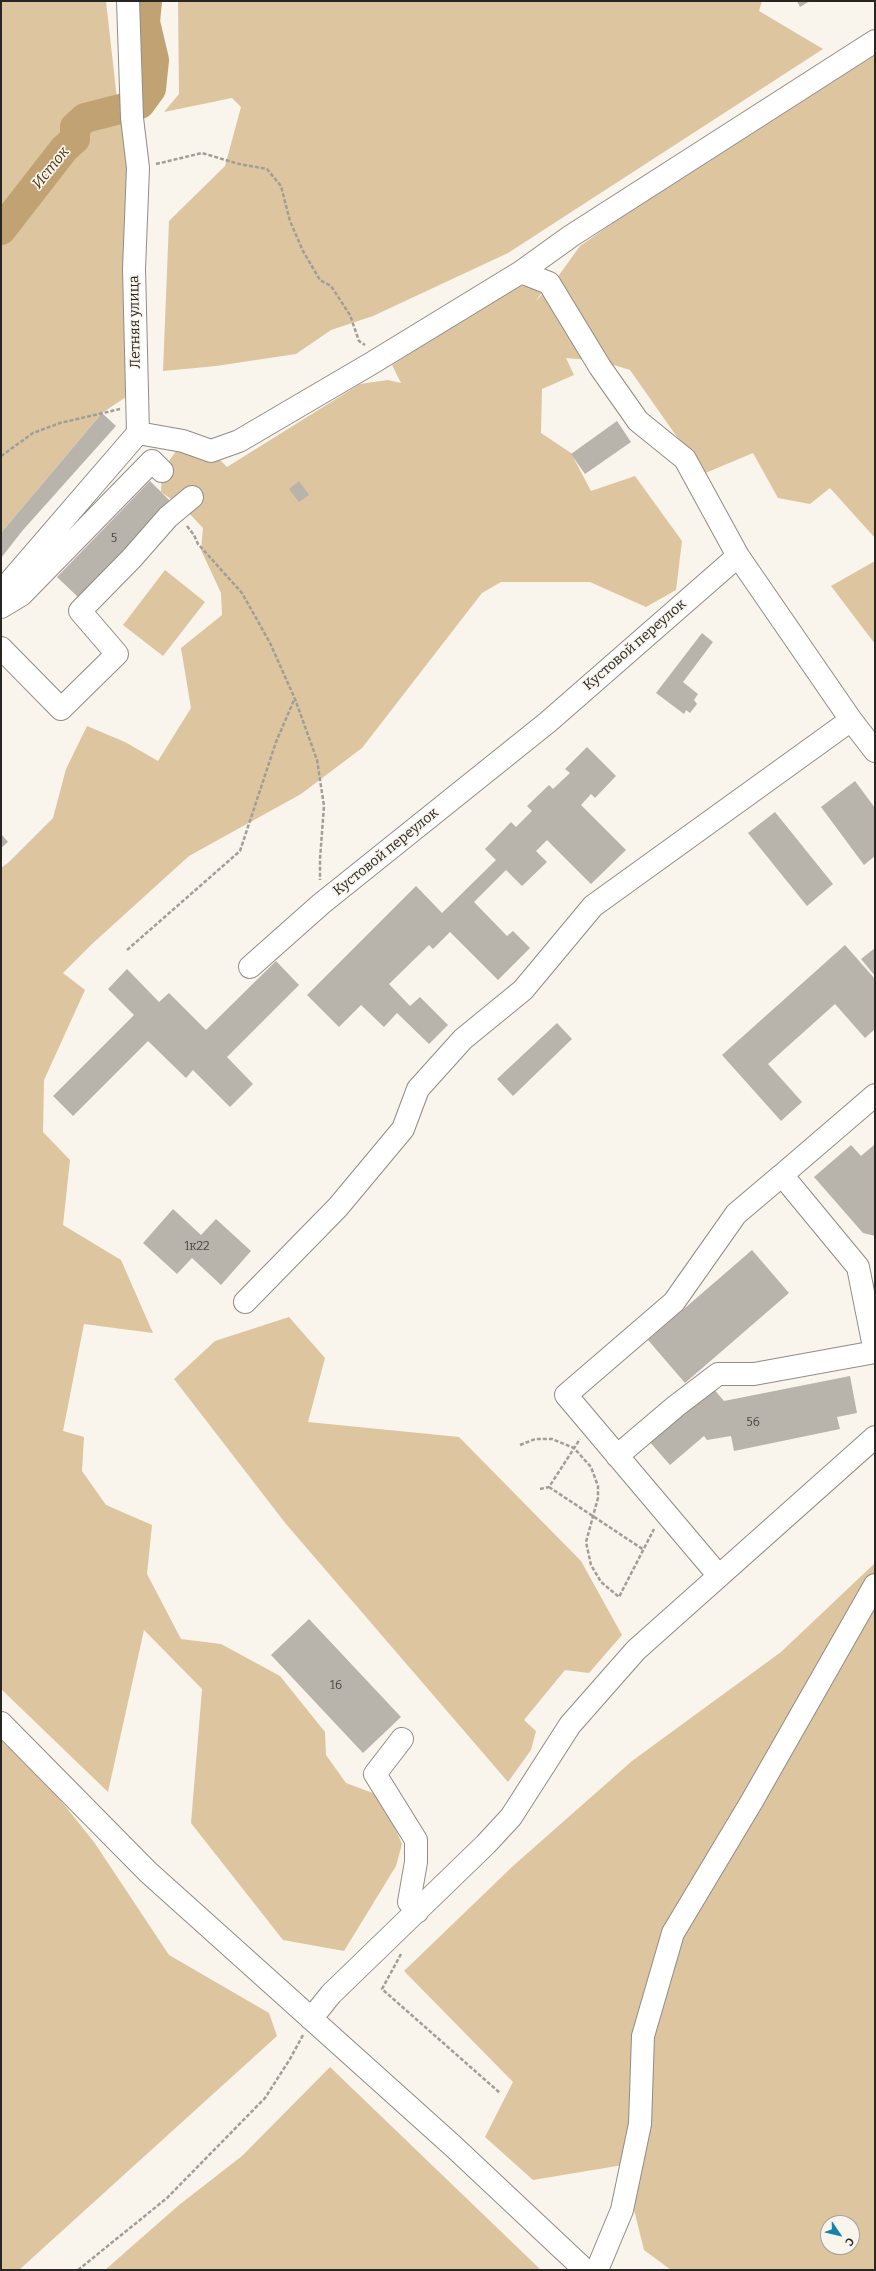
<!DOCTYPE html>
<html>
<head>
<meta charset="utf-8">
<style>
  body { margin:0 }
  #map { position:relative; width:876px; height:2271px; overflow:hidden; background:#f9f4ec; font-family:Bitter,serif }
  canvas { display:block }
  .frame { position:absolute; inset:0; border:2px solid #282623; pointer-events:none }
  .north { position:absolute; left:820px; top:2215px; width:40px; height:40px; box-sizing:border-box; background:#f9f4ec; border:1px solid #a5a29c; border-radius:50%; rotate:125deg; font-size:11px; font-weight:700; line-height:16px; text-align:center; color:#282623 }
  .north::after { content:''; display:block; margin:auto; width:14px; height:18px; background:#1784ab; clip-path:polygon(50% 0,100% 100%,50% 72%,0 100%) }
</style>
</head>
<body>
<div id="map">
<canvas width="876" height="2271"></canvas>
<div class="frame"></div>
<div class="north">С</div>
</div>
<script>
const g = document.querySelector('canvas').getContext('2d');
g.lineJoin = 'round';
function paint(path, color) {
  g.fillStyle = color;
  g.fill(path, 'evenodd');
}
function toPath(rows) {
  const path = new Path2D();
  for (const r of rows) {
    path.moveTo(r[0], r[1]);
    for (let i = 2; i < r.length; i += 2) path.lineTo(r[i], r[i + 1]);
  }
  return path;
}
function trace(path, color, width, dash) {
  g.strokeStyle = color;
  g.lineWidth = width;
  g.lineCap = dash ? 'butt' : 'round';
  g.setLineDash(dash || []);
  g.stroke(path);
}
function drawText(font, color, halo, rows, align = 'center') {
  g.font = font + ' Bitter,serif';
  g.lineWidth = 3.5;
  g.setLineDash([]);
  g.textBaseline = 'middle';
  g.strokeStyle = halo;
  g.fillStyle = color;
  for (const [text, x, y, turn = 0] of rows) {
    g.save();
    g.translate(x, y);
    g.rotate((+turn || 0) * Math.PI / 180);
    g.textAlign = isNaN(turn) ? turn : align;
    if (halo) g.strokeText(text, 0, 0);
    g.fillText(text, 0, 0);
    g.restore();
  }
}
paint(toPath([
  [1,1,106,1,118,108,124,108,132,118,129,395,102,413,1,533],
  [178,1,762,1,759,11,823,49,508,253,373,316,331,330,296,354,216,366,163,371,169,221,225,166,241,107,232,98,164,112,179,94],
  [875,52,875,538,830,488,810,504,778,498,753,453,703,474,630,370,601,361,566,358,574,375,542,389,541,433,571,453,591,491,635,476,682,541,676,590,646,607,590,582,501,582,482,593,362,748,301,794,189,856,92,944,63,973,85,990,44,1080,43,1132,70,1160,63,1225,121,1260,153,1333,84,1324,63,1431,84,1437,82,1471,106,1505,152,1525,147,1574,181,1639,221,1644,280,1676,325,1732,326,1755,346,1783,381,1796,402,1844,396,1866,344,1951,283,1940,191,1823,202,1689,144,1630,108,1792,1,1689,1,868,9,862,53,818,66,769,87,726,125,742,158,761,191,708,181,648,222,615,221,593,201,550,203,528,185,509,161,492,162,471,183,441,211,451,227,467,360,384,388,380,401,383,392,365,513,287,549,283,535,302,557,278,580,246,758,122],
  [875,561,875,644,831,586],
  [165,570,205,602,163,656,123,625],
  [289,1317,325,1358,308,1422,459,1437,581,1561,622,1635,589,1673,565,1670,524,1720,536,1731,531,1750,508,1782,286,1524,174,1379,215,1341],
  [875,1563,875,2270,671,2270,644,2250,623,2165,533,2180,485,2137,513,2082,404,1971,513,1866,632,1761,781,1652],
  [828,2223,852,2223,852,2247,828,2247],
  [1,1740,54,1792,94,1842,169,1955,269,2013,277,2036,19,2270,1,2270],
  [330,2067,541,2270,105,2270,179,2205,242,2156]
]), '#ddc5a0');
trace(toPath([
  [140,104,151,89,154,60,145,22,147,1],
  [1,230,64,149,75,139,75,127,85,118,124,108]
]), '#c1a373', 30);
paint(toPath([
  [797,1,810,1,800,7],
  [102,413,116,426,23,530,1,558,1,533],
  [617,421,631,442,585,474,571,454],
  [150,481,171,502,79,598,57,577],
  [299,481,309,495,299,502,289,489],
  [702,633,713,642,683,682,698,694,694,700,697,704,690,713,686,710,684,714,656,693],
  [587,747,616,776,595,798,591,794,581,805,626,850,591,884,547,840,536,851,547,862,522,886,506,870,474,902,507,936,513,931,530,948,498,980,450,932,433,949,429,945,389,984,410,1006,420,997,448,1025,429,1044,397,1013,384,1027,361,1005,339,1027,307,995,416,886,442,913,496,860,485,849,511,822,516,827,532,811,527,806,549,785,553,789,570,773,565,769],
  [855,781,875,808,875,856,864,865,821,807],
  [775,812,833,884,807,906,748,833],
  [2,835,8,842,1,848,1,836],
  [845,945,875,979,875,1029,865,1038,835,1004,768,1064,802,1102,781,1121,722,1055],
  [875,948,875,976,861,959],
  [276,961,299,985,227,1057,253,1084,230,1107,193,1070,186,1078,148,1041,73,1116,53,1096,134,1015,108,989,127,969,159,1002,169,993,206,1030],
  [557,1023,572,1039,513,1096,497,1079],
  [851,1145,861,1156,874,1145,875,1147,875,1236,863,1233,814,1177],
  [173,1209,201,1235,216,1219,251,1251,221,1285,192,1258,177,1274,143,1243],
  [752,1250,789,1293,685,1383,648,1340],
  [850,1376,857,1413,837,1417,840,1429,734,1451,731,1436,707,1440,704,1436,670,1465,648,1440,712,1387,724,1401],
  [309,1619,401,1717,363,1753,271,1655]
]), '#b8b3ab');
const minor = toPath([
  [138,433,183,441,211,451,239,441,372,363,521,272,571,236,875,41],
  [1,592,138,433,134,269,138,168,132,118,128,1],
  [1,607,21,595,152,461,162,471],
  [1,648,61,709,117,654,80,611,132,558,168,517,192,497],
  [851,720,875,751],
  [250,967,321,904,548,722,738,556,685,459,638,421,600,367,549,283,521,272],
  [875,1095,782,1175,858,1267,875,1352],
  [245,1302,338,1207,403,1129,418,1089,463,1039,523,990,593,906,851,720,738,556],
  [617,1456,676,1406,718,1374,754,1374,875,1352],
  [719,1576,566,1395,674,1302,736,1214,782,1175],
  [1,1723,148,1872,453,2146,585,2270],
  [402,1739,375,1774,416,1840,416,1862,409,1902,417,1912],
  [311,2019,331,1994,486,1844,511,1817,570,1725,636,1650,875,1437],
  [597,2270,622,2210,640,2124,643,2036,673,1933,752,1801,875,1585]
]);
trace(minor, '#918c85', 24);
trace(toPath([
  [156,164,202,153,239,164,267,169,281,186,290,221,303,251,320,280,331,286,350,315,359,341,365,345],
  [1,456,33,433,60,423,120,409],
  [187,526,194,535,198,544,242,593,270,643,295,699,317,760,324,806,320,859,320,880],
  [127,950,240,851,276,742,294,700],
  [520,1445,535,1439,552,1439,574,1448,591,1467,598,1486,598,1498,586,1542,591,1565,601,1582,619,1597,654,1529],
  [549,1487,644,1550],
  [540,1489,549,1487,580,1439],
  [401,1954,382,1989,500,2093],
  [78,2270,167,2198,265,2098,290,2059,303,2035]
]), '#a19e98', 2.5, [4, 2]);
trace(minor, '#fff', 22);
drawText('12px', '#4c4945', null, [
  ["5",114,539],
  ["1к22",197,1247],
  ["56",753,1423],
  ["16",336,1686]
]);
drawText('14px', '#282623', '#f9f4ec', [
  ["Летняя улица",135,322,-91],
  ["Кустовой переулок",635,645,-41],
  ["Кустовой переулок",386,852,-39]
]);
drawText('italic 15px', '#4d3810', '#f9f4ec', [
  ["Исток",51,168,-51]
]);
</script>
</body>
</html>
